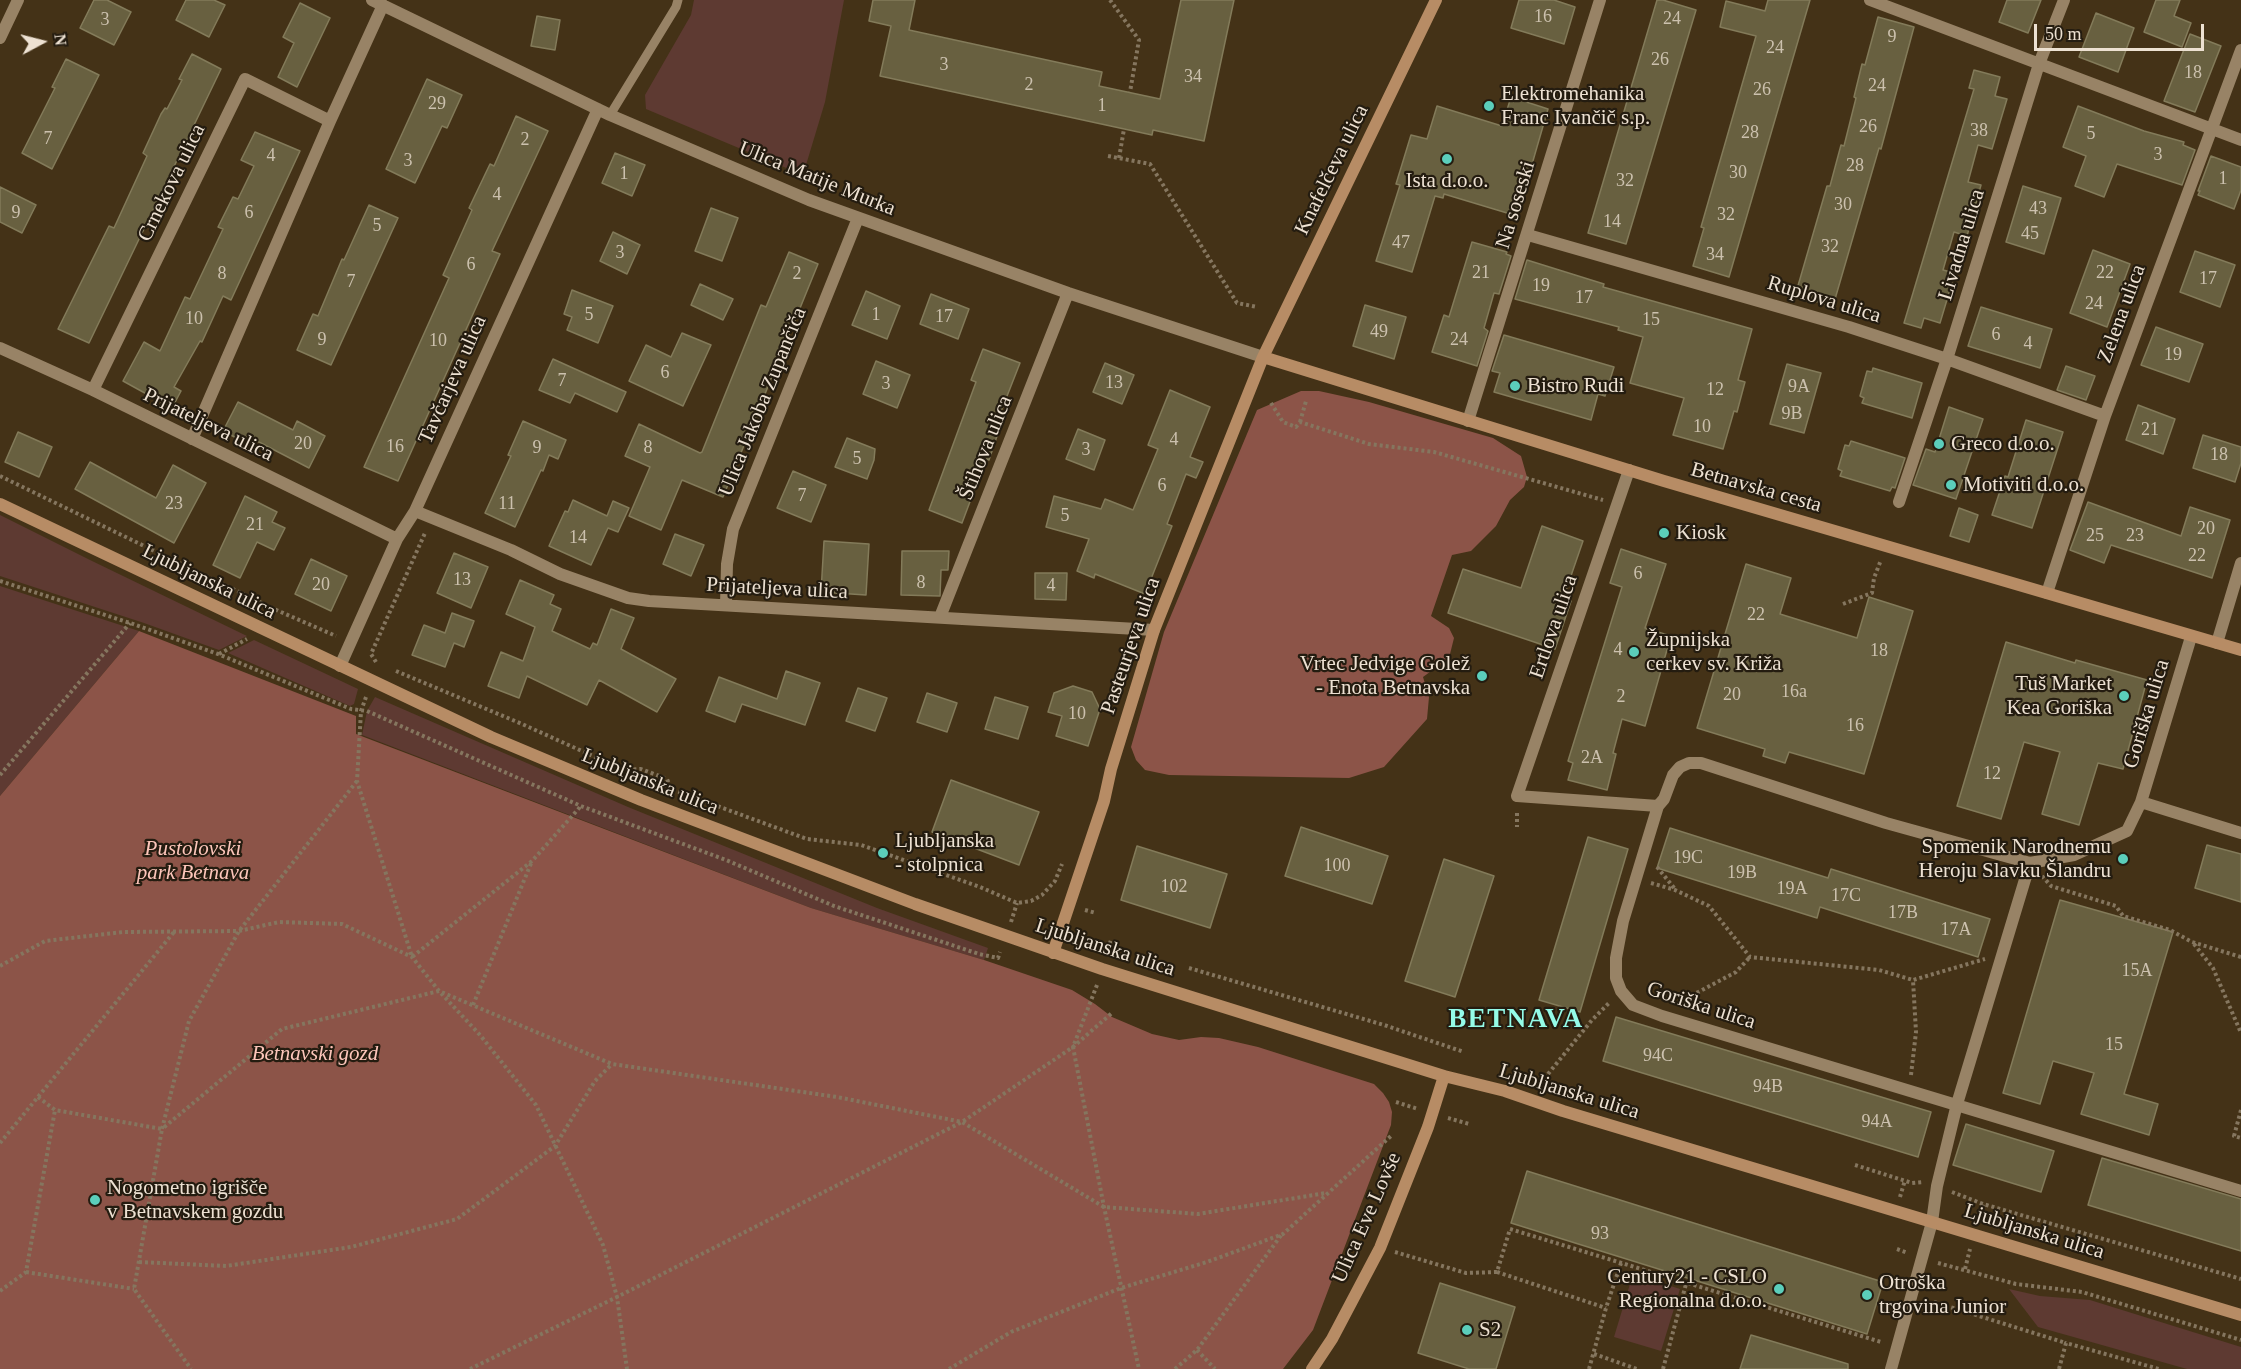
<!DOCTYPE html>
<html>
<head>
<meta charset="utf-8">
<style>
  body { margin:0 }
  #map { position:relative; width:2241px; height:1369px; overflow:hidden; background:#443217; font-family:Georgia,serif }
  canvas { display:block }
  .north { position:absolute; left:12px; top:12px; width:60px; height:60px; -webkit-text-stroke:4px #241c10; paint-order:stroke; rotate:83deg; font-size:16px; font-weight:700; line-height:24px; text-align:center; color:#ede1d2 }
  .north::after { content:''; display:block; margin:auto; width:21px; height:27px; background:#ede1d2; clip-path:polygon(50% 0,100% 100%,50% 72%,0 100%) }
  .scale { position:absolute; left:2034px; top:24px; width:170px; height:27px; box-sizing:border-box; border:3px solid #ede1d2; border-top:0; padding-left:8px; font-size:18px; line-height:21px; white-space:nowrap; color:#ede1d2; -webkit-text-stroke:4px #241c10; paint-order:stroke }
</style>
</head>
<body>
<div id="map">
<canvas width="2241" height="1369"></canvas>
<div class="north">N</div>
<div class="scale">50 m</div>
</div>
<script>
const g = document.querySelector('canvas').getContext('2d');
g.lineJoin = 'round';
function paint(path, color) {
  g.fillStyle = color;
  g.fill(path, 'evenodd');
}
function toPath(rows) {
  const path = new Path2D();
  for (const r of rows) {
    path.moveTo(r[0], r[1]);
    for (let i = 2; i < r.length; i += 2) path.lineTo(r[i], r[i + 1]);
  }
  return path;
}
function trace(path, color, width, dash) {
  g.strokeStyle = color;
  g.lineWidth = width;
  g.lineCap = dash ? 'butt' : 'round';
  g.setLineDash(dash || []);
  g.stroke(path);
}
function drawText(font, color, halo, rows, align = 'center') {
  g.font = font + ' Georgia,serif';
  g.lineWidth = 4.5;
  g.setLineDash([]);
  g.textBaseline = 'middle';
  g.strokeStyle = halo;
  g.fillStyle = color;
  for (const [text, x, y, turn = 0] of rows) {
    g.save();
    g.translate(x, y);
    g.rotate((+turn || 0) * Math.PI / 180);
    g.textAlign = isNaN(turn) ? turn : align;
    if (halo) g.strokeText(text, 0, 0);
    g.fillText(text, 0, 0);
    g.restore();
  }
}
paint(toPath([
  [694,0,844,0,825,102,803,175,646,109,645,95,691,15],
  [0,515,90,560,247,636,219,650,144,623,0,576],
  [0,586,139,631,0,796],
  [254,640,358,689,354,704,350,706,228,653],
  [375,697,628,807,877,908,988,948,984,960,811,908,362,735,367,711],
  [1633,1274,1680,1289,1661,1351,1614,1337],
  [2009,1289,2040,1296,2090,1300,2241,1347,2241,1369,2187,1369,2038,1327]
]), '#5e3a32');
paint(toPath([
  [1301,391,1319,391,1369,402,1493,438,1521,456,1527,477,1524,487,1510,500,1496,526,1471,551,1452,555,1431,616,1449,628,1454,638,1450,654,1445,661,1423,677,1429,697,1427,719,1384,767,1349,778,1169,775,1145,770,1136,760,1131,747,1164,632,1257,410],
  [139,631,356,716,356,734,811,908,984,960,1072,990,1095,1004,1112,1017,1152,1034,1179,1040,1201,1037,1219,1038,1258,1047,1374,1084,1383,1093,1389,1102,1392,1112,1391,1125,1313,1330,1283,1369,0,1369,0,796]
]), '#8c5448');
const building = toPath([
  [94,0,107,0,131,12,114,45,80,28,94,0],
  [186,0,214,0,225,5,209,37,176,20,186,0],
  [873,0,915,0,909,30,1102,72,1099,86,1160,99,1181,0,1234,0,1204,141,1153,130,1152,135,880,76,891,26,869,21,873,0],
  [1519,0,1554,0,1575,7,1564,44,1511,28,1519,0],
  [1657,0,1663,0,1696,10,1626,244,1588,233,1657,0],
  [1768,0,1810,0,1729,277,1693,266,1704,228,1701,227,1756,36,1720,27,1726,1,1765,11,1768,0],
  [2007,0,2041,0,2028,33,1999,22,2007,0],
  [2156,0,2180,0,2174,16,2191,23,2182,47,2144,32,2156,0],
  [300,3,330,18,297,87,278,77,294,43,283,37,300,3],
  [2096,13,2134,28,2118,72,2079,57,2096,13],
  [537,16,560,20,555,50,531,46,537,16],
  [1878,17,1914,27,1881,149,1879,148,1833,306,1795,296,1827,186,1830,186,1841,145,1844,146,1856,98,1854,97,1862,64,1865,65,1878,17],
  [2190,34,2221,46,2195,112,2164,101,2190,34],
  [192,54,221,69,89,343,58,329,109,226,114,228,147,156,143,153,161,114,165,108,167,109,182,80,179,79,192,54],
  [66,59,99,75,52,169,22,153,55,88,52,87,66,59],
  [1974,70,2000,77,1995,96,2007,99,1992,149,1978,145,1968,182,1981,185,1967,236,1954,232,1943,270,1955,273,1940,323,1924,318,1921,328,1904,323,1974,89,1969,88,1974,70],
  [427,79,462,95,447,128,442,126,415,183,386,169,427,79],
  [1511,97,1548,109,1517,216,1444,194,1443,198,1435,196,1412,272,1376,261,1400,185,1396,184,1411,135,1427,139,1437,106,1502,126,1511,97],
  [2078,106,2144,131,2184,142,2183,145,2195,150,2182,185,2117,164,2104,197,2075,186,2086,156,2063,147,2078,106],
  [516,116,548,131,492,251,500,254,398,481,364,467,449,278,443,275,472,210,469,208,490,164,494,166,516,116],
  [255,132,300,151,231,300,223,296,202,342,200,341,174,387,181,391,172,408,123,381,144,342,160,351,185,297,190,299,223,229,218,227,233,197,238,199,254,166,241,160,255,132],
  [615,153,645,165,632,196,602,183,615,153],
  [2211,156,2241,167,2241,190,2234,209,2198,195,2200,191,2198,191,2211,156],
  [2023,186,2061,198,2044,254,2006,242,2023,186],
  [0,187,36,205,22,233,0,222,0,187],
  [369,205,398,218,331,365,297,350,313,314,318,316,342,259,344,260,369,205],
  [711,208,738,218,722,261,695,251,711,208],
  [613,232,640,245,627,274,600,261,613,232],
  [1472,242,1507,252,1506,254,1511,256,1499,294,1494,293,1484,328,1488,331,1477,366,1432,352,1444,315,1449,317,1472,242],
  [2093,250,2130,264,2107,327,2070,313,2093,250],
  [2195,251,2235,265,2220,307,2180,292,2195,251],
  [789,252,818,264,723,497,682,480,661,530,629,516,650,467,625,456,639,424,700,453,702,452,761,305,766,307,789,252],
  [1527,260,1604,284,1603,287,1752,329,1738,380,1745,382,1737,412,1734,411,1723,449,1673,435,1684,398,1630,383,1643,337,1618,330,1619,327,1515,299,1527,260],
  [700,284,733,299,723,320,691,305,700,284],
  [572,290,613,306,598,343,567,330,572,317,564,314,572,290],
  [866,291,900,306,887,339,852,325,866,291],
  [931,294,969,309,958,339,920,324,931,294],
  [1365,305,1406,317,1394,359,1353,346,1365,305],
  [1981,307,2052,329,2040,368,1968,346,1981,307],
  [2156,327,2203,344,2189,382,2141,365,2156,327],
  [682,333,711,345,683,406,629,381,646,345,671,357,682,333],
  [1504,335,1614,367,1605,396,1598,394,1591,420,1494,392,1500,373,1492,371,1504,335],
  [983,349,1020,363,1000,414,1004,415,989,460,986,459,962,523,929,510,976,382,971,380,983,349],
  [553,359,626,392,617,412,575,393,570,403,539,390,553,359],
  [876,361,910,375,897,408,863,394,876,361],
  [1105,363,1134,375,1122,404,1093,392,1105,363],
  [1787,364,1821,373,1804,433,1770,424,1787,364],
  [2066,366,2095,376,2086,400,2057,390,2066,366],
  [1873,368,1922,383,1912,418,1862,403,1864,398,1860,396,1867,371,1872,372,1873,368],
  [1170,390,1210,407,1190,457,1203,462,1196,478,1186,474,1167,524,1172,526,1145,594,1095,574,1094,578,1077,571,1089,539,1046,527,1054,496,1101,509,1105,499,1133,510,1158,449,1148,445,1170,390],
  [238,402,293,430,297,421,325,436,309,468,255,440,252,446,223,431,238,402],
  [2138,405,2175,419,2163,454,2126,440,2138,405],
  [1949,407,1983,419,1956,499,1913,485,1926,449,1935,452,1949,407],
  [2026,420,2063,432,2032,528,1992,515,2005,476,2008,477,2026,420],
  [523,421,566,440,558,459,549,455,543,471,541,470,515,527,485,513,511,456,508,455,523,421],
  [1078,429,1105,440,1094,470,1066,459,1078,429],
  [18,432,52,447,39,477,5,462,18,432],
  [2203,435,2241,447,2241,463,2235,482,2193,468,2203,435],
  [847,438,875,449,874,460,867,479,835,467,847,438],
  [1851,441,1905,458,1895,488,1892,487,1890,491,1840,476,1842,471,1838,469,1845,445,1849,446,1851,441],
  [90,462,156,498,173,465,206,483,174,543,75,489,90,462],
  [793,471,826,485,811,522,777,508,793,471],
  [245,496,277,512,272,522,285,528,274,550,257,542,240,578,213,565,245,496],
  [573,500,607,516,613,501,629,508,618,532,608,528,591,565,549,546,565,511,568,512,573,500],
  [2088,502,2181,536,2190,507,2230,520,2212,578,2111,545,2104,563,2070,550,2088,502],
  [1959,508,1978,515,1969,542,1950,536,1959,508],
  [1542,526,1583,541,1563,599,1571,601,1555,649,1448,613,1463,569,1521,588,1542,526],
  [675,534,704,545,691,576,663,564,675,534],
  [824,541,869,544,866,595,821,592,824,541],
  [1621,549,1666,564,1645,628,1671,636,1645,726,1622,719,1613,753,1616,754,1607,790,1568,780,1573,763,1568,761,1622,587,1610,583,1621,549],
  [902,551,949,551,948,570,941,570,940,596,901,595,902,551],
  [454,553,488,567,471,608,437,593,454,553],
  [311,559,347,576,331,611,295,594,311,559],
  [1746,564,1791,578,1780,614,1857,638,1869,597,1913,611,1864,774,1789,752,1785,763,1763,756,1765,749,1697,728,1746,564],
  [1035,573,1067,573,1066,600,1035,599,1035,573],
  [520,580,554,595,550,604,561,609,552,631,590,649,593,643,597,645,611,609,634,618,621,649,676,679,657,712,599,680,587,705,527,676,519,698,488,686,501,652,523,661,535,627,506,614,520,580],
  [452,613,474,621,464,647,454,643,445,667,412,655,424,625,445,633,452,613],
  [2006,642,2075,663,2076,660,2147,680,2123,769,2098,763,2079,825,2042,814,2060,752,2024,742,2001,819,1957,806,2006,642],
  [786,671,820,683,805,725,742,704,735,722,706,711,719,677,777,699,786,671],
  [1073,686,1092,692,1100,709,1088,746,1056,736,1062,716,1048,712,1054,693,1073,686],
  [858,688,887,698,875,731,846,721,858,688],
  [927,693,957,703,947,732,917,722,927,693],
  [995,697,1028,707,1018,739,985,729,995,697],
  [951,780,1039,812,1019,865,932,832,951,780],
  [1301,827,1388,856,1372,904,1285,876,1301,827],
  [1670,828,1828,878,1831,869,1990,919,1978,957,1820,907,1817,918,1657,868,1670,828],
  [1588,837,1628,849,1580,1012,1539,1000,1588,837],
  [2207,845,2241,854,2241,902,2195,888,2207,845],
  [1137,846,1227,874,1210,928,1121,900,1137,846],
  [1444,859,1494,876,1455,997,1405,981,1444,859],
  [2060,900,2173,932,2124,1094,2158,1104,2149,1135,2081,1114,2094,1073,2053,1061,2040,1104,2003,1093,2060,900],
  [1616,1017,1931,1112,1918,1157,1603,1061,1616,1017],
  [1966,1124,2054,1151,2041,1192,1953,1165,1966,1124],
  [2102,1158,2241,1199,2241,1251,2088,1205,2102,1158],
  [1527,1171,1883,1282,1867,1334,1511,1223,1527,1171],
  [1440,1283,1515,1307,1496,1369,1469,1369,1418,1353,1440,1283],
  [1751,1335,1848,1364,1848,1369,1740,1369,1751,1335]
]);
paint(building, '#686040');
trace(building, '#837b5a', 1.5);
trace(toPath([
  [1110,0,1139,40,1130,92],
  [1108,156,1150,164,1237,303,1257,307],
  [1119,158,1124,129],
  [1271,403,1283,422,1296,427,1300,422,1369,444,1434,452,1603,500],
  [1300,422,1306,401],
  [0,476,274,609,336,636],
  [0,581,130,623,218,654,351,709,367,711,581,806,726,860,834,906,979,954,998,958,1000,952],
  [1843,604,1872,593,1874,578,1881,560],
  [219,654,247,639],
  [376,662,371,654,425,533],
  [396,671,522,724,624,770,641,769,667,779,671,789,807,839,861,845,980,887,1017,903,1031,901,1042,895,1055,881,1062,864],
  [366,697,361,711,357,781,412,957,532,861,581,806],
  [0,775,130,623],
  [357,781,239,931,189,1021,162,1129,282,1029,439,991,480,1035,536,1105,603,1245,617,1297,627,1369],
  [1517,813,1517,827],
  [1657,867,1675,889],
  [2042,876,2051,886,2116,906,2123,916,2170,930,2192,942,2241,957],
  [1651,883,1675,890,1709,906,1750,957,1879,970,1913,980],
  [1085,910,1096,913],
  [1011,922,1017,903],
  [2194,944,2213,968,2241,1033],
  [1106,955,1111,940],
  [0,966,45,941,123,932,239,931,279,922,342,924,412,957,439,991,612,1064,837,1097,962,1122,1104,1207,1198,1214,1326,1193],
  [1189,968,1384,1025,1464,1052],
  [1097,985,1073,1047,1104,1207,1139,1369],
  [473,1005,532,861],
  [1687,1006,1689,997,1736,972,1750,957],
  [1548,1074,1592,1020,1610,1002],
  [1911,1075,1916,1032,1913,980,1985,959],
  [38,1097,55,1110,162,1129,134,1289,191,1369],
  [1396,1102,1418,1109],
  [2241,1110,2234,1136,2241,1138],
  [1448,1118,1469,1124],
  [0,1143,174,932],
  [1855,1165,1912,1183,1923,1182],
  [1952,1192,1983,1204,2241,1279],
  [1900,1197,1905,1180],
  [1979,1219,1983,1204],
  [1897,1249,1908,1253],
  [1395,1252,1466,1273,1497,1272,1510,1229,1881,1342],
  [139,1262,226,1266,351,1247,457,1219,555,1146,595,1081,612,1064],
  [1938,1263,2016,1284,2082,1292,2241,1340],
  [1965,1269,1970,1249],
  [26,1272,134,1289],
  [1497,1272,1606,1308],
  [0,1291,26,1272,55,1110],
  [1934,1302,2066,1343],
  [1197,1350,1215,1369],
  [1594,1354,1637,1369],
  [470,1369,617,1297,962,1122,1073,1047,1113,1012],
  [949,1369,1011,1332,1121,1288,1207,1262,1283,1234,1392,1135],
  [1175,1369,1197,1350,1282,1234],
  [1589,1369,1606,1308,1621,1263],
  [1663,1369,1686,1284],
  [2059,1369,2066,1343,2159,1369]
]), '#85765f', 4, [3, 3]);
trace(toPath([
  [610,115,676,7,678,0]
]), '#988366', 9);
trace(toPath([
  [372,0,610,115,809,200,1068,293,1263,357],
  [1870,0,2241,140],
  [0,38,18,0],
  [1528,235,1849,327,1947,359,2105,416],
  [0,348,93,390,397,539],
  [93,390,245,79,330,121],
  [1468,421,1600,0],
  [192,439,330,121,383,5],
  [1629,470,1517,796,1658,806,1664,799,1673,775,1680,767,1689,763,1701,763,1886,823,2030,863,2074,855,2127,831,2141,802,2241,833],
  [1899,502,1947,359,2039,64,2064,0],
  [415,511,511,550,560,574,628,598,649,601,1154,630],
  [2047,593,2105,416,2241,50],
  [726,605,727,564,733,529,858,218],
  [940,617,1068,293],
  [2217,643,2241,563],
  [340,666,397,539,415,511,598,109],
  [2141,802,2191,637],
  [1658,806,1623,921,1616,958,1616,978,1621,991,1633,1005,1662,1016,2241,1191],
  [1891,1369,1932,1222,1937,1186,1957,1104,2030,863]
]), '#988366', 12);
trace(toPath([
  [1263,357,1664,481,2241,650],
  [0,504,491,737,641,800,915,904,1102,969,1444,1076,1505,1091,1563,1111,2241,1315],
  [1053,953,1104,801,1111,769,1154,630,1263,357,1436,0],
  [1312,1369,1332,1339,1380,1248,1428,1127,1444,1076]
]), '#b78c65', 12);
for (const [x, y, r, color] of [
  [1489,106,6,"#5bcebb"],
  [1447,159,6,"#5bcebb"],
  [1515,386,6,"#5bcebb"],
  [1939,444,6,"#5bcebb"],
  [1951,485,6,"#5bcebb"],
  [1664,533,6,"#5bcebb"],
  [1634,652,6,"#5bcebb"],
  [1482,676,6,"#5bcebb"],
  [2124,696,6,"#5bcebb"],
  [883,853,6,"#5bcebb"],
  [2123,859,6,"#5bcebb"],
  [95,1200,6,"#5bcebb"],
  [1779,1289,6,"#5bcebb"],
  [1867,1295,6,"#5bcebb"],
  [1467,1330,6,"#5bcebb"]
]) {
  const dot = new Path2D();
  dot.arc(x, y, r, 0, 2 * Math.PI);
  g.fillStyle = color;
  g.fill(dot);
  trace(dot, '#241c10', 2);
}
drawText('18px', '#ccc1ae', null, [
  ["16",1543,17],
  ["24",1672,19],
  ["3",105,20],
  ["9",1892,37],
  ["24",1775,48],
  ["26",1660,60],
  ["3",944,65],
  ["18",2193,73],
  ["34",1193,77],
  ["2",1029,85],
  ["24",1877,86],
  ["26",1762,90],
  ["29",437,104],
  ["1",1102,106],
  ["26",1868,127],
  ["38",1979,131],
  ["28",1750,133],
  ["5",2091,134],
  ["7",48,139],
  ["2",525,140],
  ["3",2158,155],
  ["4",271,156],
  ["3",408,161],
  ["28",1855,166],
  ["30",1738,173],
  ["1",624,174],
  ["1",2223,179],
  ["32",1625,181],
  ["4",497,195],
  ["30",1843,205],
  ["43",2038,209],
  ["9",16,213],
  ["6",249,213],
  ["32",1726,215],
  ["14",1612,222],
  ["5",377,226],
  ["45",2030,234],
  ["47",1401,243],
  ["32",1830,247],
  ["3",620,253],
  ["34",1715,255],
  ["6",471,265],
  ["21",1481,273],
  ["22",2105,273],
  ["8",222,274],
  ["2",797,274],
  ["17",2208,279],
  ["7",351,282],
  ["19",1541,286],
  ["17",1584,298],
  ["24",2094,304],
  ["5",589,315],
  ["1",876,315],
  ["17",944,317],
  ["10",194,319],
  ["15",1651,320],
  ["49",1379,332],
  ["6",1996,335],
  ["9",322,340],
  ["24",1459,340],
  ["10",438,341],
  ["4",2028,344],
  ["19",2173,355],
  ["6",665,373],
  ["7",562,381],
  ["13",1114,383],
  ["3",886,384],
  ["9A",1799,387],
  ["12",1715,390],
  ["9B",1792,414],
  ["10",1702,427],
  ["21",2150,430],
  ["4",1174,440],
  ["20",303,444],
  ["16",395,447],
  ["9",537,448],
  ["8",648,448],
  ["3",1086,450],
  ["18",2219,455],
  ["5",857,459],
  ["6",1162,486],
  ["7",802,496],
  ["23",174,504],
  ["11",507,504],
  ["5",1065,516],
  ["21",255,525],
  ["20",2206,529],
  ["25",2095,536],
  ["23",2135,536],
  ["14",578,538],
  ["22",2197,556],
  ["6",1638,574],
  ["13",462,580],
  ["8",921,583],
  ["20",321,585],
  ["4",1051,586],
  ["22",1756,615],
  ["4",1618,650],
  ["18",1879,651],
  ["16a",1794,692],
  ["20",1732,695],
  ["2",1621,697],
  ["10",1077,714],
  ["16",1855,726],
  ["2A",1592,758],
  ["12",1992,774],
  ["19C",1688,858],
  ["100",1337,866],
  ["19B",1742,873],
  ["102",1174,887],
  ["19A",1792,889],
  ["17C",1846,896],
  ["17B",1903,913],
  ["17A",1956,930],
  ["15A",2137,971],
  ["15",2114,1045],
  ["94C",1658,1056],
  ["94B",1768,1087],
  ["94A",1877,1122],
  ["93",1600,1234]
]);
drawText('21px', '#ede1d2', '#241c10', [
  ["Elektromehanika",1501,94],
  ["Franc Ivančič s.p.",1501,118],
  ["Ista d.o.o.",1447,181,"center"],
  ["Bistro Rudi",1527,386],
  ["Greco d.o.o.",1951,444],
  ["Motiviti d.o.o.",1963,485],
  ["Kiosk",1676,533],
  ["Župnijska",1646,640],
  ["cerkev sv. Križa",1646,664],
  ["Vrtec Jedvige Golež",1470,664,"right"],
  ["- Enota Betnavska",1470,688,"right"],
  ["Tuš Market",2112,684,"right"],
  ["Kea Goriška",2112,708,"right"],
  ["Ljubljanska",895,841],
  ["- stolpnica",895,865],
  ["Spomenik Narodnemu",2111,847,"right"],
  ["Heroju Slavku Šlandru",2111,871,"right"],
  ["Nogometno igrišče",107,1188],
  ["v Betnavskem gozdu",107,1212],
  ["Century21 - CSLO",1767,1277,"right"],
  ["Regionalna d.o.o.",1767,1301,"right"],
  ["Otroška",1879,1283],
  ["trgovina Junior",1879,1307],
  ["S2",1479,1330]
], 'left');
drawText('21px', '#ede1d2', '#241c10', [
  ["Knafelčeva ulica",1332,170,-64],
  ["Ulica Matije Murka",817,179,22],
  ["Crnekova ulica",172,183,-64],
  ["Na soseski",1516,205,-73],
  ["Livadna ulica",1962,245,-73],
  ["Ruplova ulica",1824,300,17],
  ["Zelena ulica",2122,314,-70],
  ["Tavčarjeva ulica",453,380,-66],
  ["Ulica Jakoba Zupančiča",763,402,-68],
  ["Prijateljeva ulica",208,425,26],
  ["Štihova ulica",986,448,-68],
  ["Betnavska cesta",1756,488,16],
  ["Ljubljanska ulica",209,582,26],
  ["Prijateljeva ulica",777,589,3],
  ["Ertlova ulica",1554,627,-71],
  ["Pasteurjeva ulica",1131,646,-71],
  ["Goriška ulica",2147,714,-73],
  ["Ljubljanska ulica",650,782,22],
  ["Ljubljanska ulica",1105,948,18],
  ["Goriška ulica",1701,1006,18],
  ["Ljubljanska ulica",1569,1092,17],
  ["Ulica Eve Lovše",1367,1218,-66],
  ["Ljubljanska ulica",2034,1232,17]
]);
drawText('italic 21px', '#fdc6ba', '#241c10', [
  ["Pustolovski",193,849],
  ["park Betnava",193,873],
  ["Betnavski gozd",315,1054]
]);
g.letterSpacing = '1.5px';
drawText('bold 27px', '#94fbe8', '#241c10', [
  ["BETNAVA",1516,1020]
]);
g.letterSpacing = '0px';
</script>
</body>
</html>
